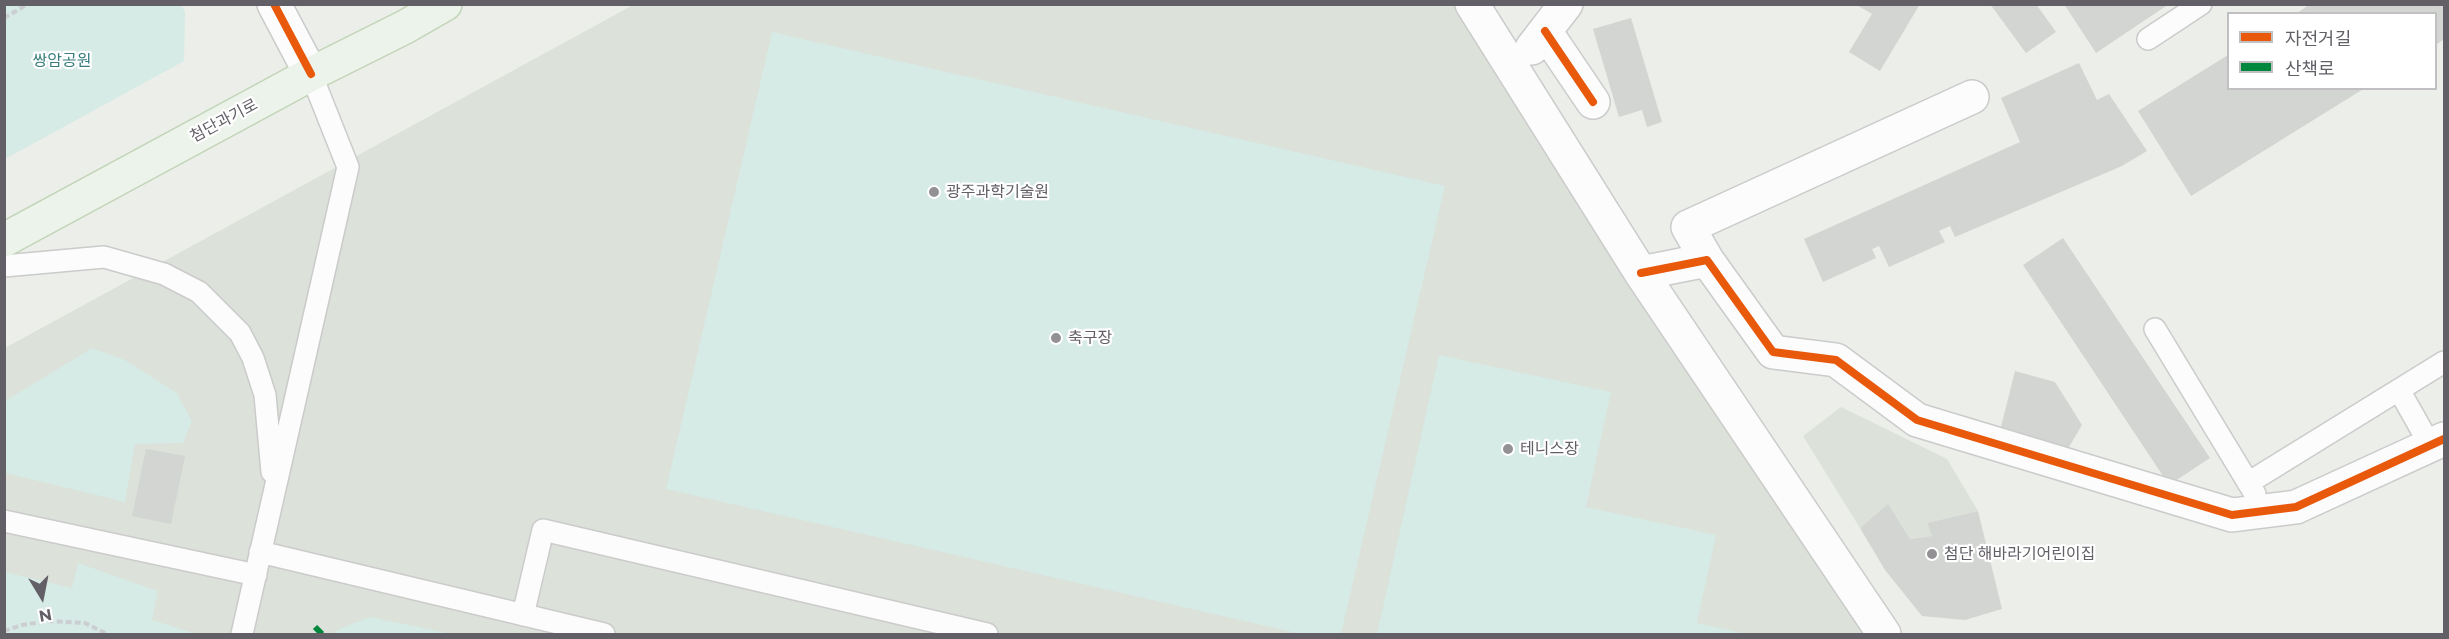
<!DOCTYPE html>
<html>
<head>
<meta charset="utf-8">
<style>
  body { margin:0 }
  #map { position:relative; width:2449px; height:639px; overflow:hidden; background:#ebeee9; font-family:Montserrat,"Noto Sans KR",sans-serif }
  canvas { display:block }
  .frame { position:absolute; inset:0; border:6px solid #635f67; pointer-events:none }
  .legend { position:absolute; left:2227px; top:12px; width:210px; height:78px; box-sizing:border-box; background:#fff; border:2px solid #c1bfc2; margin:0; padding:8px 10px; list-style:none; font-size:18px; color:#635f67 }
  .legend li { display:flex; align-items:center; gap:12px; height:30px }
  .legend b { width:30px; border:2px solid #c1bfc2 }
  .north { position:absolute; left:12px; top:567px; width:60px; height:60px; -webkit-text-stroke:4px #fff; paint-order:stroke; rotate:170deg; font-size:16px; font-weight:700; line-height:24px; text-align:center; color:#635f67 }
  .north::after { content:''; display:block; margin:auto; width:21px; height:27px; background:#635f67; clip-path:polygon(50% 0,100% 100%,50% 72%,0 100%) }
</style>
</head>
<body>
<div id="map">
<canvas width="2449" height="639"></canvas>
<div class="frame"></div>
<ul class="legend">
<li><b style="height:8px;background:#e8590c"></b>자전거길</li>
<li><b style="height:8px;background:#00873e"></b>산책로</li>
</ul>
<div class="north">N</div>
</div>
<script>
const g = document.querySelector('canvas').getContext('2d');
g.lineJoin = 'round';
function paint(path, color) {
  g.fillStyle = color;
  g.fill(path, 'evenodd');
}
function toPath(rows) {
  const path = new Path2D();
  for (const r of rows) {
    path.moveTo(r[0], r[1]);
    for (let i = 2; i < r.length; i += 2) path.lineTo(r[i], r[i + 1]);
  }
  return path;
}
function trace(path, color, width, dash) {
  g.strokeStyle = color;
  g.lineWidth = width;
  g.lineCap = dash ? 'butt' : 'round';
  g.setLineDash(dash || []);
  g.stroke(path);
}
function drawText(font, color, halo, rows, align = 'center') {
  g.font = font + ' Montserrat,"Noto Sans KR",sans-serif';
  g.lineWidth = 4.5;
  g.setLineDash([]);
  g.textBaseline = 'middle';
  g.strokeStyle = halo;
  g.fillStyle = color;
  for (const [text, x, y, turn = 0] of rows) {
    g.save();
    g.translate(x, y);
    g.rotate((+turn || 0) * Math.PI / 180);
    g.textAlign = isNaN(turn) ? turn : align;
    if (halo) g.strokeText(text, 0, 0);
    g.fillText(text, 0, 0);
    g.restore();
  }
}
paint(toPath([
  [635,4,1453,5,1870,634,5,634,5,348],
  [1841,407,1947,459,1978,511,1927,523,1932,536,1910,539,1888,505,1860,528,1803,436]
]), '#dce1d9');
paint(toPath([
  [5,4,181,5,185,12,184,61,5,159],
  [772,32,1445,186,1341,634,1301,634,666,489],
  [92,348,125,360,177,393,192,421,183,443,135,444,125,502,5,473,5,401],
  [1439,355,1611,392,1586,507,1716,535,1697,623,1747,634,1377,634],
  [78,563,158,591,152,620,194,633,194,634,5,634,5,572,72,588],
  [370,617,452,634,334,634,339,629]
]), '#d6eae6');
paint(toPath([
  [1855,4,1920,4,1880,71,1849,52,1872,14],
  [1990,4,2036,4,2056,32,2026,53],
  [2064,4,2169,4,2096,53],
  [2310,4,2444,4,2444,39,2436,45,2436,14,2296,14],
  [1631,18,1662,122,1647,127,1642,110,1619,117,1593,29],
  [2228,55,2228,88,2365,88,2191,196,2138,111],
  [2079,63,2097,100,2109,94,2147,151,2122,166,1955,237,1950,226,1939,231,1945,242,1889,267,1879,246,1872,249,1876,258,1823,282,1804,239,2020,142,2001,98],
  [2063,238,2210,458,2169,485,2023,265],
  [2015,371,2055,382,2082,425,2066,452,1999,435],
  [146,449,185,456,171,524,132,516],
  [1888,504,1910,539,1932,536,1927,523,1978,511,2002,609,1965,620,1922,616,1885,570,1860,528]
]), '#d2d5d2');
const lane = toPath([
  [2148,39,2201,4],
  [4,266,104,257,164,274,199,292,240,333,253,358,265,395,272,472],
  [2155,329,2255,494],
  [2399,390,2430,445],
  [2248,483,2444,362],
  [4,521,256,575],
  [260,552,604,634],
  [523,615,543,530,987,634],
  [242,634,348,167,311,74]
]);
const street = toPath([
  [1472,4,1641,273,1884,634],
  [1545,31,1593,102],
  [1532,48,1566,4],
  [1707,260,1688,227,1972,97],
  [1641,273,1707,260,1773,352,1836,360,1917,420,2232,515,2296,507,2444,439]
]);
const secondary = toPath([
  [274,4,311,74]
]);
const primary = toPath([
  [4,240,311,74,405,27,445,4]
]);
trace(lane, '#cbcbcb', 24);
trace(street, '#cbcbcb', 36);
trace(secondary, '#cacbca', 36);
trace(primary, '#c2d5b8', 36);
trace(toPath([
  [4,18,28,4],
  [4,631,22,625,48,621,85,623,107,634]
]), '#cccfd1', 4, [6, 3]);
trace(lane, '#fcfcfc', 21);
trace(street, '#fcfcfc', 33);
trace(secondary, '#fcfcfc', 33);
trace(primary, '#ecf3ea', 33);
trace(toPath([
  [315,627,322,634]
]), '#00873e', 6, [12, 6]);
trace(toPath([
  [274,4,311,74],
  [1545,31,1593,102],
  [1641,273,1707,260,1773,352,1836,360,1917,420,2232,515,2296,507,2444,439]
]), '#e8590c', 8);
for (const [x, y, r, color] of [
  [934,192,6,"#939194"],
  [1056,338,6,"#939194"],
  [1508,449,6,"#939194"],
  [1932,554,6,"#939194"]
]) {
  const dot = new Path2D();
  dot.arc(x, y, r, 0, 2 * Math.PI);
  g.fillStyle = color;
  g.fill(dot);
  trace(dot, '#fff', 2);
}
drawText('16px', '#377e7d', '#fff', [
  ["쌍암공원",62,61]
]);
drawText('16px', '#635f67', '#fff', [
  ["첨단과기로",224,121,-28]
]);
drawText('16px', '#635f67', '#fff', [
  ["광주과학기술원",946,192],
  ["축구장",1068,338],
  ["테니스장",1520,449],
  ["첨단 해바라기어린이집",1944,554]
], 'left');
</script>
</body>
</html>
